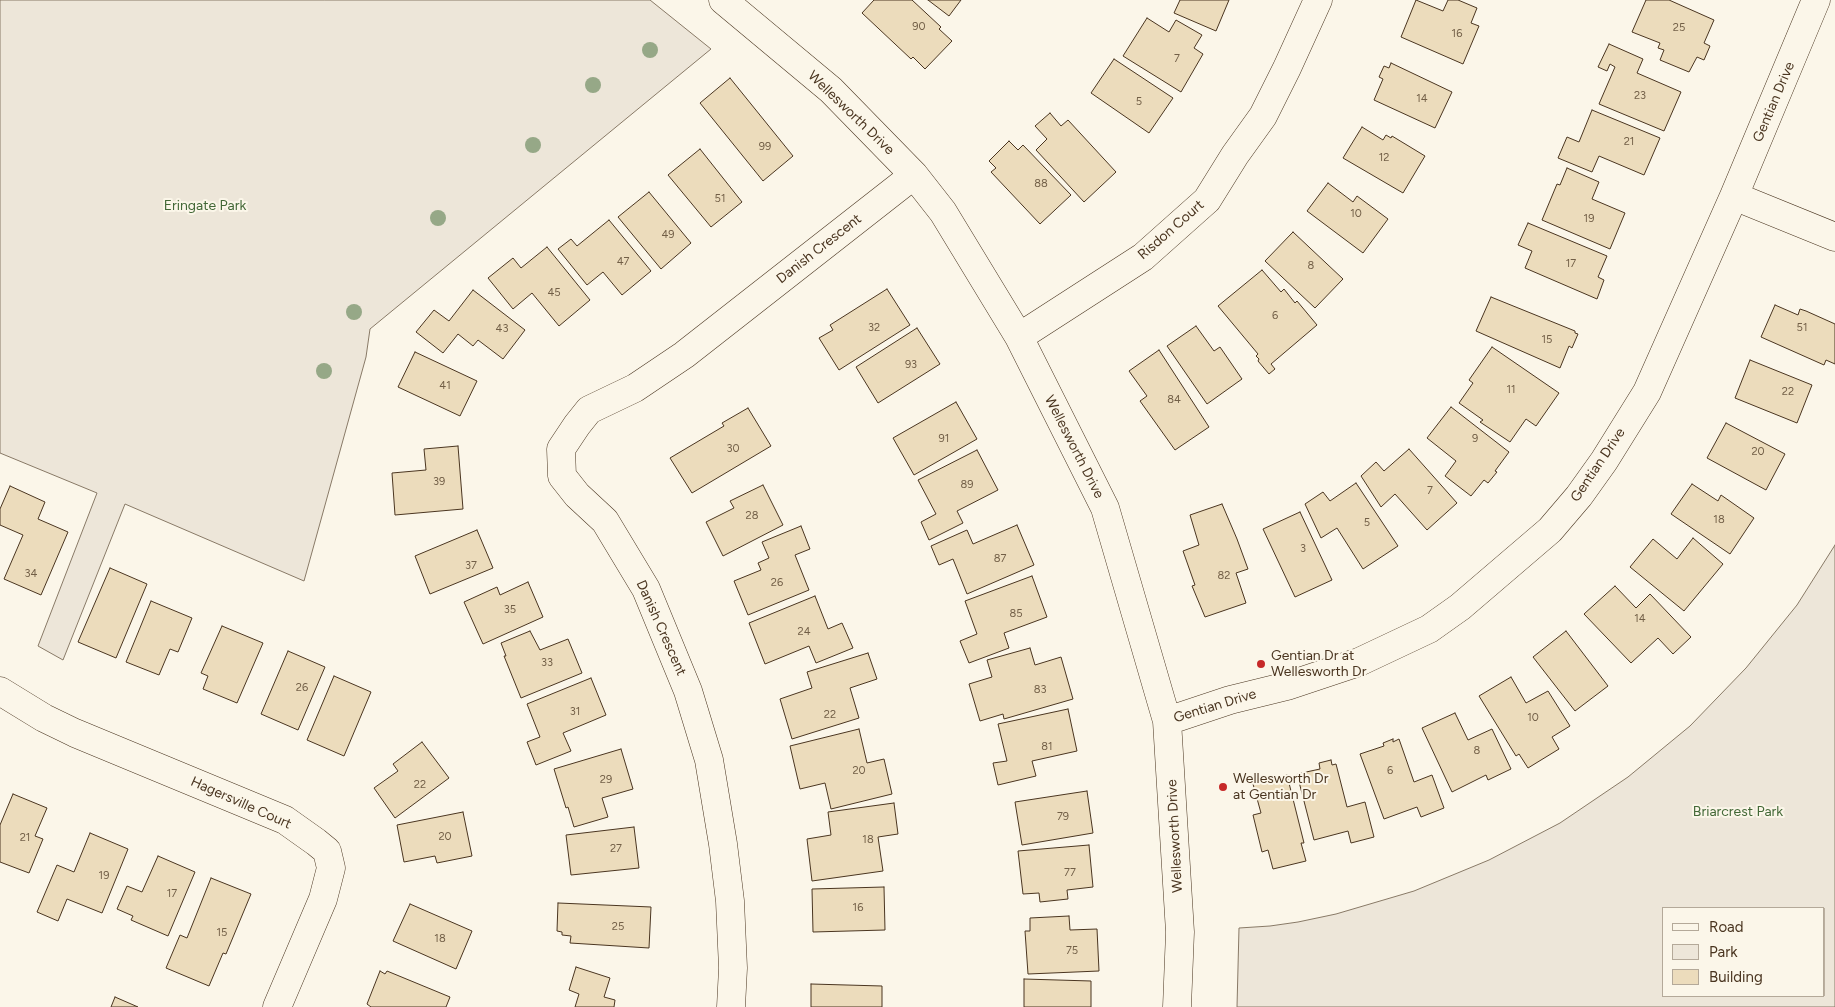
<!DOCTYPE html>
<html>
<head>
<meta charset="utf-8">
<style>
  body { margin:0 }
  #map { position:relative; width:1835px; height:1007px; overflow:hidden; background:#fbf6e9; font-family:Figtree,sans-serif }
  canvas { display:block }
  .legend { position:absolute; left:1662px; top:907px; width:162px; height:90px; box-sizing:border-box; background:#fbf6e9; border:1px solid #b4a999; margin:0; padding:6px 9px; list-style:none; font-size:15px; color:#4a3520 }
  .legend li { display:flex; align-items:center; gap:10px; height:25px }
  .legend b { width:25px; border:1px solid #b4a999 }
</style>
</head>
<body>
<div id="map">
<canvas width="1835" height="1007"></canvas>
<ul class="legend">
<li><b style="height:6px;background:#fbf6e9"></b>Road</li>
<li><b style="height:14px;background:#ede6d9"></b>Park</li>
<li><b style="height:14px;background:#ecdcbc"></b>Building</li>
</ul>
</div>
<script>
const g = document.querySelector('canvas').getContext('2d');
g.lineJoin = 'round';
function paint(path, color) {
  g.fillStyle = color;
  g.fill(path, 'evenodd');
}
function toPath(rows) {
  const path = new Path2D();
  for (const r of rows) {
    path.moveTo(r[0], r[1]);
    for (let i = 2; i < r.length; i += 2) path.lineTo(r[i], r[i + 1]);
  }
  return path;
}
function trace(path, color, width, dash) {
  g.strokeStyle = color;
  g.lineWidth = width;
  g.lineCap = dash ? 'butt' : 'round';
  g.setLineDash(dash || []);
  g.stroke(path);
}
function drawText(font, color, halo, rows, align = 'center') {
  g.font = font + ' Figtree,sans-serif';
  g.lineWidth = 4;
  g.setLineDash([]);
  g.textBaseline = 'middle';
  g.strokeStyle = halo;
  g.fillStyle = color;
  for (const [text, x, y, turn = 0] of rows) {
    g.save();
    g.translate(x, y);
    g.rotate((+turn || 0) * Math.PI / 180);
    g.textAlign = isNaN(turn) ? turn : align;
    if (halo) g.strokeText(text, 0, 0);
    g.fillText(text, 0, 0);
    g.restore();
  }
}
const green = toPath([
  [0,0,650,0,711,49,370,329,366,357,304,581,125,504,63,660,38,646,97,493,0,453,0,0],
  [1835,545,1835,1007,1237,1007,1239,928,1270,926,1298,922,1336,914,1414,891,1489,860,1560,823,1628,777,1690,726,1746,668,1797,605,1835,545],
  [1664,908,1824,908,1824,996,1664,996,1664,908]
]);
paint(green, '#ede6d9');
trace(green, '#887966', 1);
const building = toPath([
  [874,0,912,0,941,27,939,29,952,41,925,69,913,57,911,59,862,13,874,0],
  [928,0,961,0,949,16,928,0],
  [1180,0,1229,0,1216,31,1174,13,1180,0],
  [1416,0,1443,11,1448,0,1458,0,1477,8,1471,23,1479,26,1463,64,1401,37,1416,0],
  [1646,0,1669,0,1714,20,1704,43,1710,46,1704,60,1697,57,1689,72,1660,60,1664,50,1658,48,1660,43,1632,32,1646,0],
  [1147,18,1169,32,1176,20,1202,35,1194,48,1203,54,1181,92,1123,56,1147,18],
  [1609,44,1643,59,1637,73,1681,92,1664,131,1599,104,1615,67,1610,64,1607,71,1598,67,1609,44],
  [1114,59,1173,98,1149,133,1091,93,1114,59],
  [1391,63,1452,92,1435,128,1374,100,1383,79,1379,77,1384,66,1389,68,1391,63],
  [730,78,793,156,763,181,700,103,730,78],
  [1592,110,1660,138,1644,175,1599,156,1592,172,1558,158,1567,137,1579,142,1592,110],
  [1050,113,1061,126,1068,120,1116,172,1084,202,1036,150,1047,139,1035,126,1050,113],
  [1362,127,1383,140,1386,135,1391,138,1392,136,1425,156,1403,193,1343,158,1362,127],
  [1009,141,1018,150,1023,145,1071,195,1040,224,991,172,996,168,989,161,1009,141],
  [700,149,742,202,711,227,668,175,700,149],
  [1567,168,1599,182,1592,199,1625,213,1610,249,1542,220,1557,184,1560,185,1567,168],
  [1328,183,1353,202,1357,196,1388,219,1363,253,1307,211,1328,183],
  [649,192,691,243,661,269,618,217,649,192],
  [609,220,651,271,622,295,603,272,587,285,558,249,571,239,577,246,609,220],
  [1528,223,1607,256,1598,277,1604,280,1597,299,1525,268,1532,251,1518,245,1528,223],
  [1293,232,1343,279,1315,308,1265,261,1293,232],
  [547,247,590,300,559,326,532,293,513,309,488,278,513,258,521,268,547,247],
  [1262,270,1281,292,1284,289,1295,303,1297,301,1317,325,1271,364,1275,369,1269,374,1258,361,1259,359,1256,356,1258,354,1218,306,1262,270],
  [887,289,910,325,839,370,819,338,833,330,830,325,887,289],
  [473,290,525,330,503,359,478,340,473,346,458,334,443,353,416,332,434,310,449,321,473,290],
  [1491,297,1575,331,1575,333,1578,334,1572,348,1569,346,1560,368,1476,331,1491,297],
  [1775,305,1798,315,1800,309,1806,311,1835,324,1835,364,1826,360,1824,365,1761,337,1775,305],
  [1196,326,1214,351,1220,347,1242,379,1207,404,1167,346,1196,326],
  [917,328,940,364,878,403,856,367,917,328],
  [1492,347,1559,393,1536,426,1526,419,1510,442,1480,422,1483,420,1459,403,1473,383,1469,380,1492,347],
  [1159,350,1209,427,1175,450,1140,401,1147,396,1129,371,1159,350],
  [415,352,477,381,460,416,398,387,415,352],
  [1750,360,1812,385,1797,423,1735,398,1750,360],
  [956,402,977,439,914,475,893,438,956,402],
  [1451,407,1509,452,1495,471,1497,472,1488,483,1484,480,1471,496,1445,476,1456,461,1427,438,1451,407],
  [748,408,771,446,692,493,670,458,724,426,722,423,748,408],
  [1726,423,1785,454,1766,490,1707,458,1726,423],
  [458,446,463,509,395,515,392,473,426,470,424,449,458,446],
  [1409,449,1457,503,1427,530,1395,494,1381,507,1361,476,1376,462,1384,471,1409,449],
  [977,450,998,490,957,511,963,523,929,540,921,522,936,514,918,480,977,450],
  [1356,483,1398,546,1363,569,1337,528,1321,538,1305,504,1323,492,1330,501,1356,483],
  [1692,484,1718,501,1721,495,1754,518,1730,554,1671,514,1692,484],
  [763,485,783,525,723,556,706,522,734,508,730,501,763,485],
  [10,486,45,502,38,519,68,532,41,595,4,579,23,535,0,525,0,509,10,486],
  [1222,504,1237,539,1248,569,1236,573,1246,603,1205,617,1192,586,1195,585,1183,551,1199,545,1190,515,1222,504],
  [1300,512,1332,580,1295,597,1263,529,1300,512],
  [1017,525,1034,565,967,594,953,559,939,565,931,546,967,530,973,544,1017,525],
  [801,526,810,549,795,555,809,590,748,615,734,581,761,570,758,563,769,558,762,542,801,526],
  [477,530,493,568,430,594,415,556,477,530],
  [1693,538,1723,564,1684,611,1630,567,1653,539,1677,559,1693,538],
  [110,568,147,584,116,658,78,642,110,568],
  [1032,576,1047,617,1004,633,1009,648,969,663,960,641,977,634,965,601,1032,576],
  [528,582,543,617,483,644,464,602,497,587,500,595,528,582],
  [1615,586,1636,608,1650,594,1691,637,1673,654,1658,638,1631,663,1584,614,1615,586],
  [815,596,828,629,842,623,853,648,816,663,809,646,765,664,749,623,815,596],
  [151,601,192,618,178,652,170,649,159,675,126,662,151,601],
  [222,626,263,643,237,703,203,689,208,676,201,673,222,626],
  [530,631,540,650,568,639,582,673,521,698,504,656,506,656,501,643,530,631],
  [1566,631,1608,686,1575,711,1533,657,1566,631],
  [1030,648,1035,665,1061,657,1073,699,1004,719,1003,714,980,721,969,684,992,677,987,660,1030,648],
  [288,651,325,667,298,730,261,714,288,651],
  [868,653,877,679,850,688,859,718,792,739,780,699,812,688,807,672,868,653],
  [334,676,371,692,344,756,307,740,334,676],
  [1511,677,1526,703,1548,691,1570,726,1552,737,1559,749,1528,768,1519,754,1516,756,1479,696,1511,677],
  [591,678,606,715,563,733,571,751,536,765,527,742,540,737,527,704,591,678],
  [1068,709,1077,751,1032,761,1036,776,998,785,993,763,1007,761,998,724,1068,709],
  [1455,713,1468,740,1492,729,1511,769,1488,780,1486,775,1452,792,1422,728,1455,713],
  [859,729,867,763,884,759,892,794,831,809,825,783,800,789,790,746,859,729],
  [1393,739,1393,742,1399,739,1414,782,1432,775,1444,808,1421,817,1417,807,1384,819,1360,754,1384,746,1383,743,1393,739],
  [422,742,449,778,395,818,374,788,398,771,393,764,422,742],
  [621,749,633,789,602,798,608,817,574,827,568,807,566,808,554,769,621,749],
  [1331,760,1332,765,1336,764,1347,807,1365,802,1374,837,1351,843,1348,831,1314,840,1297,774,1320,769,1319,763,1331,760],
  [1287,775,1304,843,1301,843,1306,861,1273,869,1268,850,1262,852,1253,815,1261,813,1253,784,1287,775],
  [1087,791,1093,833,1022,845,1015,802,1087,791],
  [13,794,47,808,35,836,43,839,29,873,0,862,0,825,13,794],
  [894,803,898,834,878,837,883,871,812,881,807,839,831,835,828,812,894,803],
  [463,812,472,856,437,863,435,856,404,862,397,825,463,812],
  [634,827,639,868,571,875,566,835,634,827],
  [90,833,128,849,102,913,67,899,58,921,37,912,57,865,74,872,90,833],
  [1089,845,1093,887,1067,890,1068,899,1040,902,1039,893,1023,894,1018,851,1089,845],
  [158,856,195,872,168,936,131,920,133,916,117,909,127,886,142,892,158,856],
  [211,878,251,894,226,954,223,953,209,986,166,968,180,935,187,938,211,878],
  [884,887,885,930,813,932,812,889,884,887],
  [558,903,651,907,649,948,570,943,571,936,562,935,562,932,557,931,558,903],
  [410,904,472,931,456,969,393,941,410,904],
  [1069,916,1070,930,1097,929,1099,971,1028,974,1025,931,1030,931,1030,918,1069,916],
  [576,967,610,978,604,997,615,1000,614,1007,575,1007,579,994,569,990,576,967],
  [380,971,385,974,387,971,450,997,446,1007,371,1007,367,1004,380,971],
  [1024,979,1091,981,1091,1007,1024,1007,1024,979],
  [811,984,882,986,882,1007,811,1007,811,984],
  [115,997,138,1007,111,1007,115,997]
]);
paint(building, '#ecdcbc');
trace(building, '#4a3520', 1);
const street = toPath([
  [723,0,831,90,914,175,943,212,1019,337,1105,508,1167,721,1180,932,1177,1007],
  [1734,196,1835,237],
  [1019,337,1143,257,1207,200,1235,155,1263,116,1287,68,1318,0],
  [0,691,44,718,75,733,285,820,316,842,327,851,331,868,323,899,277,1007],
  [1167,721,1230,700,1287,686,1359,662,1429,629,1460,607,1550,530,1579,496,1604,461,1647,392,1734,196,1816,0],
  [731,1007,733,968,730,901,723,844,709,760,688,691,646,589,605,521,577,495,562,476,561,449,577,425,589,410,635,388,684,355,914,175]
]);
trace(street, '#4a3520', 29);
trace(street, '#fbf6e9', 28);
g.fillStyle = '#96a887';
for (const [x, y] of [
  [650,50],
  [593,85],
  [533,145],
  [438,218],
  [354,312],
  [324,371]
]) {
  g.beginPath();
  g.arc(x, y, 8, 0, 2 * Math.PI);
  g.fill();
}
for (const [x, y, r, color] of [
  [1261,664,5,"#c62828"],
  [1223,787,5,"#c62828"]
]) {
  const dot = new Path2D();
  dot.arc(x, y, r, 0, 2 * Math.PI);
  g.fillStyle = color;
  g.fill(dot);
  trace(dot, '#fbf6e9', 2);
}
drawText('11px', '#725f47', null, [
  ["90",919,27],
  ["25",1679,28],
  ["16",1457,34],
  ["7",1177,59],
  ["23",1640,96],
  ["14",1422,99],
  ["5",1139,102],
  ["21",1629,142],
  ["99",765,147],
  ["12",1384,158],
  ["88",1041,184],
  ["51",720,199],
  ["10",1356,214],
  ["19",1589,219],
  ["49",668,235],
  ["47",623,262],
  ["17",1571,264],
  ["8",1311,266],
  ["45",554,293],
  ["6",1275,316],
  ["32",874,328],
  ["51",1802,328],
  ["43",502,329],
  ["15",1547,340],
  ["93",911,365],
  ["41",445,386],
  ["11",1511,390],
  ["22",1788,392],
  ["84",1174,400],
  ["91",944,439],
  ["9",1475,439],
  ["30",733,449],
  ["20",1758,452],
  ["39",439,482],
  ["89",967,485],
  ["7",1430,491],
  ["28",752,516],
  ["18",1719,520],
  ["5",1367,523],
  ["3",1303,549],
  ["87",1000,559],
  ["37",471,566],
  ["34",31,574],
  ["82",1224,576],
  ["26",777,583],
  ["35",510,610],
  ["85",1016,614],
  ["14",1640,619],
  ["24",804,632],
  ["33",547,663],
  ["26",302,688],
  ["83",1040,690],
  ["31",575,712],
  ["22",830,715],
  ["10",1533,718],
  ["81",1047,747],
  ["8",1477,751],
  ["20",859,771],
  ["6",1390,771],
  ["29",606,780],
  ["22",420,785],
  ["79",1063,817],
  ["20",445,837],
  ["21",25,838],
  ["18",868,840],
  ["27",616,849],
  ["77",1070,873],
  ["19",104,876],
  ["17",172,894],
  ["16",858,908],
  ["25",618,927],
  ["15",222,933],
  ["18",440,939],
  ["75",1072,951]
]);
drawText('14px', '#4a3520', '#fbf6e9', [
  ["Gentian Drive",1774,102,-67],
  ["Wellesworth Drive",851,113,44],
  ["Risdon Court",1171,230,-41],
  ["Danish Crescent",819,249,-38],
  ["Wellesworth Drive",1074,447,63],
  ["Gentian Drive",1598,465,-56],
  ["Danish Crescent",661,628,66],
  ["Gentian Drive",1215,706,-17],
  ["Hagersville Court",241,803,24],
  ["Wellesworth Drive",1175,836,-93]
]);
drawText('14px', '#436837', '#fbf6e9', [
  ["Eringate Park",205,206],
  ["Briarcrest Park",1738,812]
]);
drawText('14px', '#4a3520', '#fbf6e9', [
  ["Gentian Dr at",1271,656],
  ["Wellesworth Dr",1271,672],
  ["Wellesworth Dr",1233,779],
  ["at Gentian Dr",1233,795]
], 'left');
</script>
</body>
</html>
